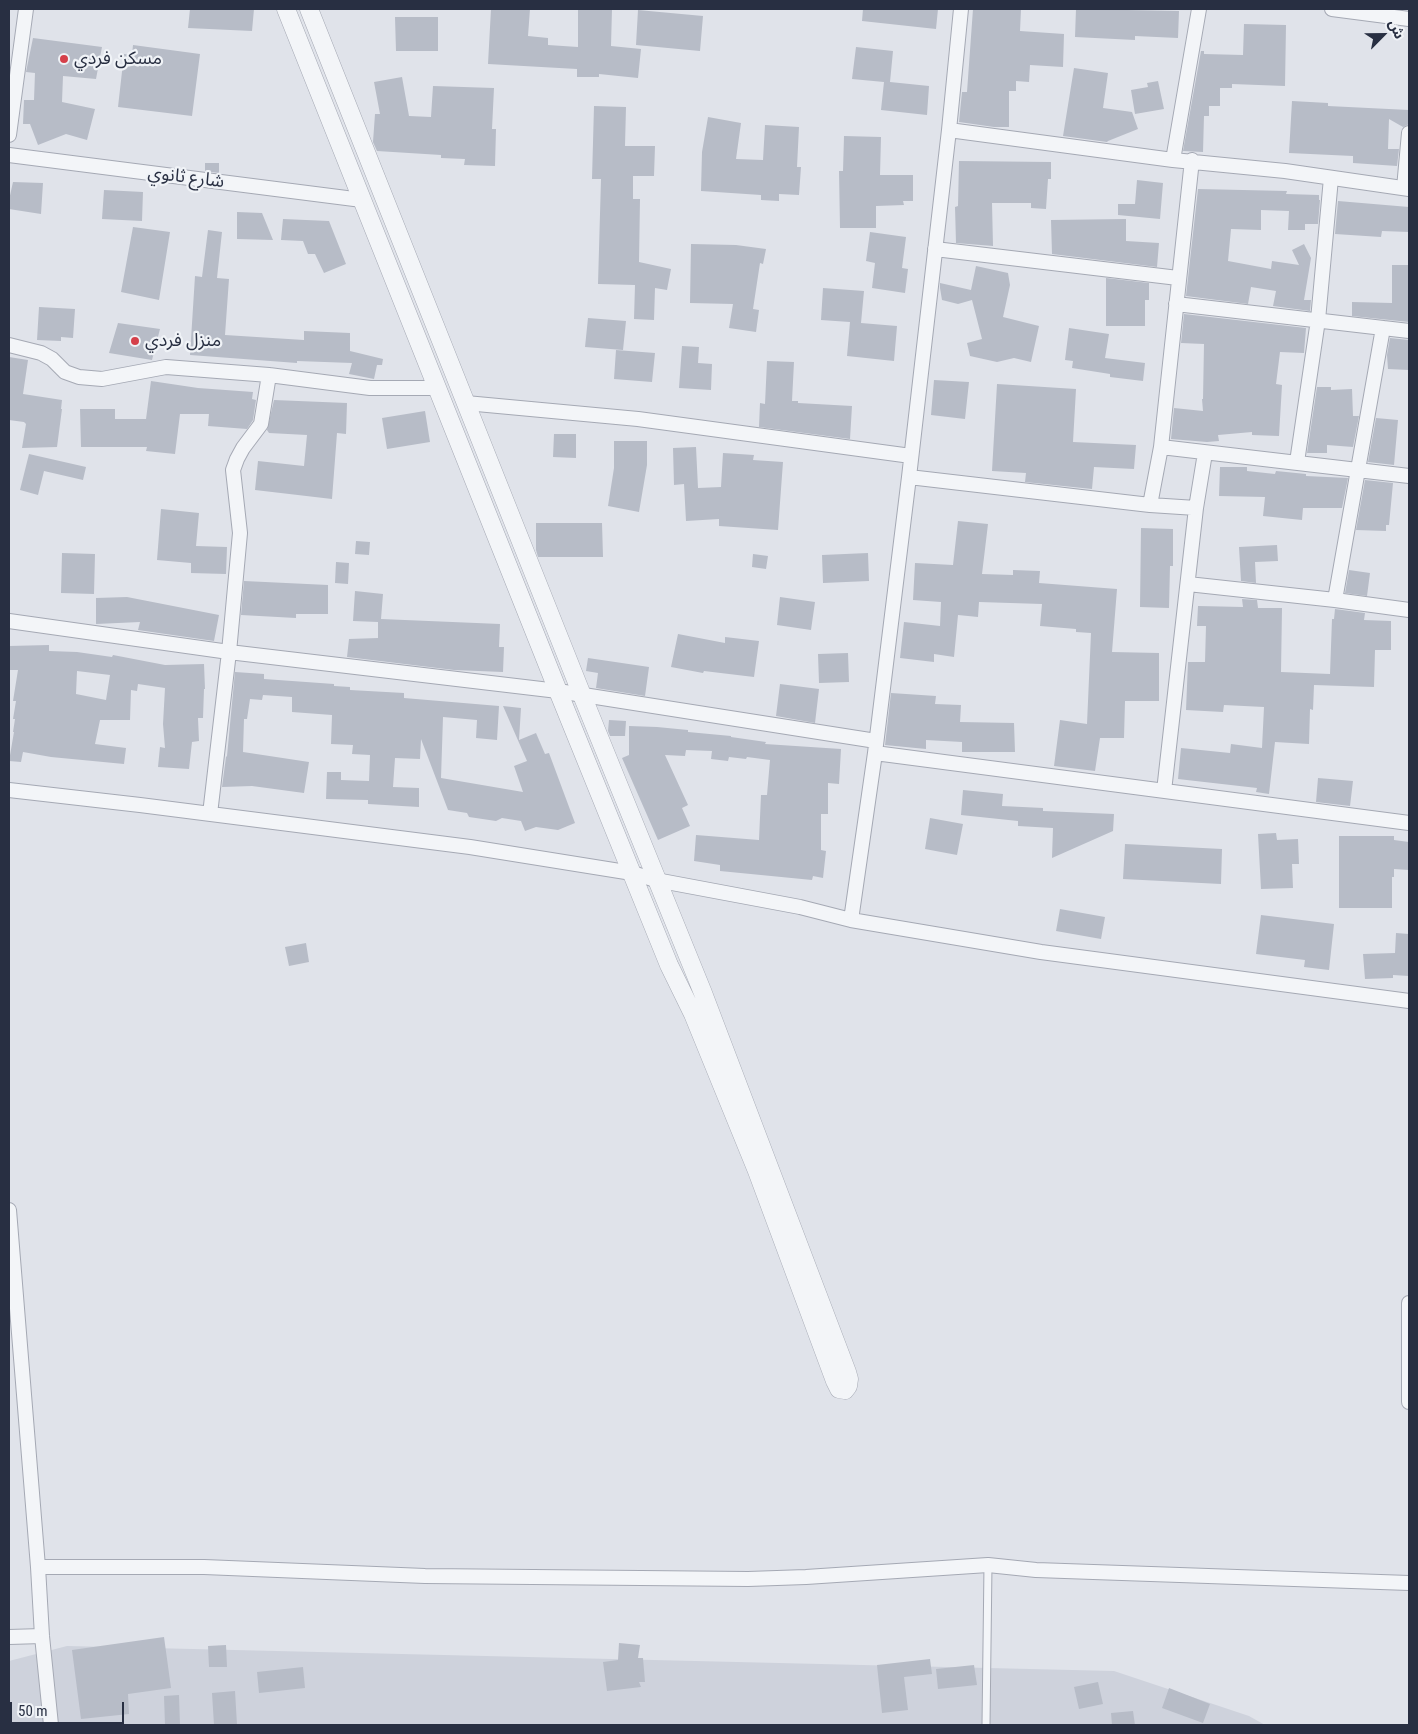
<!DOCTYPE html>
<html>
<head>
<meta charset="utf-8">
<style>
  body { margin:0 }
  #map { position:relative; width:1418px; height:1734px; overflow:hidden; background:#e0e3ea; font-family:"Roboto Condensed","Noto Sans Arabic",sans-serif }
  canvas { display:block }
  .frame { position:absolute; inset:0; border:10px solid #282f42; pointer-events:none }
  .north { position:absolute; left:1358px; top:10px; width:50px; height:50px; -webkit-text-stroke:4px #f0f3f7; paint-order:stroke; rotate:67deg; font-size:14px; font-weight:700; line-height:20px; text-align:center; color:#282f42 }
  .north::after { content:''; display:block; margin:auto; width:18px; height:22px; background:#282f42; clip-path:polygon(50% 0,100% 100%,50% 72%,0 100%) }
  .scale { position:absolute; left:10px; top:1702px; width:114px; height:22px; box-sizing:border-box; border:2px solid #282f42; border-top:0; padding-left:6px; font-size:15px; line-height:18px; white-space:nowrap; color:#282f42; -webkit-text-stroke:4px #f0f3f7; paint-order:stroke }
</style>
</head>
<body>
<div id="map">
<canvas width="1418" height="1734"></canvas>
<div class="frame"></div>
<div class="north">ش</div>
<div class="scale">50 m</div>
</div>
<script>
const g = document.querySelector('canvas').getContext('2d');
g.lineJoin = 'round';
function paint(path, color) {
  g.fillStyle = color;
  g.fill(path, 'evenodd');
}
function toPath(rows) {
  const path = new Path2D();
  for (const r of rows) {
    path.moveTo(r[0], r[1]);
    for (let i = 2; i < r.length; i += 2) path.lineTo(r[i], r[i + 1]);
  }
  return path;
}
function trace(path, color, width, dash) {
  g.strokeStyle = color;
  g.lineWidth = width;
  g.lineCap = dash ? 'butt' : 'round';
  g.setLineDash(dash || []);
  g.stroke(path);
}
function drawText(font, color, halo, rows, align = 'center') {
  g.font = font + ' "Roboto Condensed","Noto Sans Arabic",sans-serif';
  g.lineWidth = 4.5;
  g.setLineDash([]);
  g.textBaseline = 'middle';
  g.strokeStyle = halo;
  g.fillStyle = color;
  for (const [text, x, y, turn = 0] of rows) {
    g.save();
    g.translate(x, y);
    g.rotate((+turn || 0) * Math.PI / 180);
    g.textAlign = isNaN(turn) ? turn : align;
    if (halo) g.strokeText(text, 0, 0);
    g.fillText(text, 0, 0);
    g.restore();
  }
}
paint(toPath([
  [67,1646,1114,1671,1249,1716,1265,1725,9,1725,9,1661]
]), '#ced2dc');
paint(toPath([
  [190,9,254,9,252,31,188,28],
  [491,9,530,9,528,36,548,38,548,45,578,47,578,9,612,9,611,46,641,49,638,78,599,74,599,77,577,77,577,69,488,64],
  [863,9,938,9,936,29,862,21],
  [973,9,1021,9,1020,31,1064,34,1063,67,1030,65,1029,82,1016,81,1016,91,1009,91,1009,127,994,127,959,122,962,92,967,92],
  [1076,9,1179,11,1178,38,1135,36,1135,40,1075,37],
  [638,10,703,16,700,51,636,45],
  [395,17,438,17,438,51,396,51],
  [1244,24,1286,25,1285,86,1232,84,1232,88,1220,88,1220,106,1209,106,1209,116,1204,116,1203,152,1183,151,1201,51,1204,51,1204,54,1243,55],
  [33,38,102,47,96,79,63,76,62,102,95,109,87,140,66,134,38,145,30,124,23,124,24,100,34,100,35,73,26,72],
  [133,45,200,54,192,116,118,107,124,54,132,55],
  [856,47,893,51,890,82,929,86,927,115,881,110,884,82,852,79],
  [1074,68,1108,73,1103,108,1132,112,1138,129,1108,141,1107,142,1063,136],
  [402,77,409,116,431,117,433,86,494,88,492,129,496,129,495,166,464,165,465,159,441,158,441,155,377,151,373,142,375,114,380,114,374,82],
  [1158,81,1164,109,1135,114,1131,90,1148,87,1147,83],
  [1292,101,1328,103,1328,106,1409,110,1409,124,1403,127,1389,119,1388,149,1399,149,1397,166,1353,163,1353,156,1289,153],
  [594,106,626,107,625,146,655,146,654,176,633,176,633,199,640,199,639,262,671,269,667,290,655,288,654,320,634,319,635,285,598,284,601,179,592,179],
  [708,117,741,123,736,159,763,160,765,125,799,127,797,167,801,167,799,195,779,194,779,201,761,200,761,195,701,191,702,152],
  [844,136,881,137,880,175,913,175,913,201,903,201,904,205,876,206,876,228,840,228,839,171,843,171],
  [959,161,1051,162,1051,179,1048,179,1046,209,1031,208,1031,203,992,203,993,246,956,243,955,207,958,206],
  [205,163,219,163,219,173,205,171],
  [1137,180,1163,183,1160,219,1118,215,1118,204,1135,204],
  [13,182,43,183,41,214,9,209,9,200],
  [1198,189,1287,191,1286,194,1319,195,1319,200,1320,200,1318,224,1305,224,1305,230,1288,230,1289,211,1261,210,1261,230,1231,229,1228,261,1271,269,1272,261,1299,265,1292,250,1304,244,1311,258,1304,300,1311,300,1310,311,1273,306,1276,291,1251,287,1248,304,1186,296],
  [104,190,143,192,142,221,102,219],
  [1338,201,1409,207,1409,232,1382,231,1381,237,1335,234],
  [237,212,262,213,273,240,237,239],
  [283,219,329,221,346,264,324,273,315,254,308,254,303,241,281,240],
  [1126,219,1126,241,1159,243,1157,267,1052,254,1051,220],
  [133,227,170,232,159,300,121,292],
  [208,230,222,232,217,278,229,279,225,335,304,340,304,331,350,333,350,351,383,359,382,365,377,365,374,379,349,374,352,363,297,361,297,363,190,355,195,276,202,277],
  [870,232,906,237,902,268,908,269,905,293,872,288,875,263,866,261],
  [691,244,736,245,766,249,763,264,760,263,753,309,759,310,756,332,729,328,733,304,690,303],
  [1392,265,1409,265,1409,322,1352,316,1352,302,1392,303],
  [976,266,1008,273,1010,285,1003,317,1039,326,1031,362,1014,358,997,362,970,356,967,343,982,339,972,300,958,304,942,300,940,288,940,283,971,290],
  [1106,278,1149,283,1149,300,1145,300,1145,326,1106,326],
  [823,288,864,291,861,323,897,326,894,361,847,356,850,322,821,320],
  [39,307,75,309,73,338,61,337,61,341,37,340],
  [1184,314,1306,328,1304,353,1280,352,1276,384,1282,385,1279,436,1252,435,1252,432,1218,435,1219,441,1207,442,1171,439,1174,408,1203,411,1202,399,1203,399,1204,344,1181,343],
  [588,318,626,321,623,350,585,347],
  [118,323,160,329,152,360,109,353],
  [1069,328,1109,334,1105,358,1145,363,1143,381,1110,377,1110,374,1072,368,1073,361,1065,360],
  [1390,338,1409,340,1409,370,1388,369,1387,355],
  [682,346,699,347,698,363,712,364,711,390,679,388],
  [616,350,655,353,652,382,614,379],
  [9,357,28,360,23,394,62,400,61,409,62,409,57,447,22,448,26,424,24,422,9,420],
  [767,361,794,362,792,401,798,401,798,403,852,406,850,439,759,427,760,403,765,404],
  [934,380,969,382,965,419,931,415],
  [151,381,198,388,253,392,252,399,256,400,253,420,247,429,208,426,209,414,180,414,175,454,146,451,147,447,81,447,80,409,115,409,115,419,146,419],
  [997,384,1076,389,1073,442,1136,445,1134,469,1094,467,1092,489,1025,482,1026,473,992,471],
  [1317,387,1331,387,1331,390,1352,389,1353,416,1359,416,1353,447,1327,445,1327,453,1307,453],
  [274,400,347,403,346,434,337,433,332,499,255,490,258,461,304,466,307,435,269,433,267,430],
  [425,411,430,442,387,449,382,418],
  [1376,418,1398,420,1394,465,1368,462],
  [554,434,576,434,576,458,553,457],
  [614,441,647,441,647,465,639,512,608,506,614,468],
  [696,447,698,488,721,487,723,453,754,455,753,460,783,462,778,530,719,526,719,519,686,521,684,484,674,485,673,448],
  [29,454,86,467,83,480,44,471,38,495,20,490],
  [1220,467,1247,467,1247,471,1275,474,1276,471,1306,474,1306,476,1348,478,1342,508,1303,508,1302,520,1263,516,1265,497,1219,496],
  [1365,480,1393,483,1389,525,1386,525,1386,531,1356,530],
  [161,509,199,513,196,546,227,547,226,574,191,573,191,563,157,560],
  [958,521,988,524,982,574,1013,575,1013,570,1040,571,1039,583,1117,589,1112,652,1159,653,1159,701,1125,701,1124,738,1100,738,1095,771,1054,766,1060,720,1087,724,1091,633,1076,632,1076,629,1040,626,1042,604,979,602,978,617,958,615,954,657,934,654,934,662,900,658,904,622,940,626,941,602,913,600,915,563,953,565],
  [536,523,602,523,603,557,538,557,536,550],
  [1141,528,1173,529,1173,566,1170,566,1169,608,1140,607],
  [356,541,370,542,369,555,355,554],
  [1277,545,1278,561,1255,562,1256,583,1241,581,1239,547],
  [62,553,95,554,94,594,61,593],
  [868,553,869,581,823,583,822,555],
  [753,554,768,556,766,569,752,567],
  [336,562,349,563,348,584,335,583],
  [1349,570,1370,573,1367,596,1345,593],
  [244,581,328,585,328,614,296,614,296,618,241,615],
  [355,591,383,594,381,619,500,624,499,647,504,647,503,672,454,670,347,657,349,639,378,638,378,622,353,621],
  [127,597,219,615,214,641,138,630,140,622,96,624,96,598],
  [780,597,815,602,811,630,777,625],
  [1242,599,1257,600,1258,608,1282,608,1281,672,1330,674,1332,619,1334,619,1335,609,1365,613,1364,620,1391,621,1391,650,1375,650,1374,687,1314,685,1313,710,1310,709,1309,744,1275,742,1269,794,1256,792,1257,788,1178,779,1181,748,1230,753,1231,744,1262,748,1264,707,1224,705,1223,712,1186,710,1188,662,1205,662,1206,626,1197,626,1198,606,1243,607],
  [678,634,725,643,725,637,759,641,754,677,704,671,703,673,671,667],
  [49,645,49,651,77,652,112,657,113,655,165,665,204,664,205,689,204,689,203,718,198,718,199,741,192,742,189,769,158,767,160,747,165,748,163,724,165,688,138,684,137,691,131,690,130,720,100,720,95,744,126,748,124,764,51,757,23,752,21,762,9,761,14,732,13,732,15,719,13,719,16,701,13,701,18,670,9,670,9,646],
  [77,671,110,675,106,700,76,694],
  [848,653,849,682,819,683,818,654],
  [588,658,649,667,645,696,596,688,598,673,586,671],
  [235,672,264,674,264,679,334,684,334,686,350,687,350,690,404,693,404,698,499,706,497,740,476,738,477,720,443,717,441,778,523,792,514,766,527,761,503,706,521,708,519,740,536,733,545,754,549,753,575,823,558,830,536,827,525,831,521,821,502,818,496,821,469,817,467,813,448,810,421,739,420,759,395,758,393,787,419,788,419,807,368,804,368,800,326,799,327,772,341,772,341,780,369,781,370,755,352,754,353,745,331,744,332,715,292,712,292,697,263,695,262,700,250,699,247,719,244,719,243,752,309,762,304,793,252,786,222,787,226,757,227,756],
  [780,684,819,689,815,723,776,716],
  [891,693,936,696,935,704,961,705,960,722,1014,723,1015,752,962,752,962,742,926,740,926,749,885,745],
  [609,720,626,721,625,736,610,736,608,731],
  [629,726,657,727,688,730,688,732,731,736,731,737,766,742,765,744,841,749,839,784,828,783,828,814,821,814,821,850,826,851,823,878,813,876,812,880,720,871,720,865,694,861,696,835,759,840,761,795,767,795,770,760,747,757,746,759,729,757,728,761,711,759,712,751,686,750,685,756,665,755,688,805,682,808,690,826,658,840,622,758,629,755],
  [1318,778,1353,781,1350,806,1316,802],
  [963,790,1003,794,1002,806,1043,808,1043,811,1114,814,1113,831,1052,858,1053,828,1018,826,1018,821,961,815],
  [930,818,963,824,957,855,925,849],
  [1276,833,1277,840,1298,839,1299,864,1292,864,1293,888,1261,889,1258,834],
  [1339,836,1394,836,1394,840,1409,842,1409,870,1394,869,1394,877,1392,877,1392,908,1339,908],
  [1125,844,1222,849,1221,884,1123,879],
  [1060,909,1105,917,1101,939,1056,931],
  [1261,915,1334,924,1329,970,1304,967,1305,960,1256,954],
  [1396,933,1409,934,1409,976,1393,975,1393,978,1365,979,1363,954,1395,953],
  [306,943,309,962,289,966,285,947],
  [164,1637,171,1688,128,1694,129,1714,81,1719,72,1650],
  [619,1643,640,1645,638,1658,643,1658,645,1682,639,1682,641,1687,607,1691,603,1662,618,1660],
  [226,1645,227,1667,209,1667,208,1646],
  [930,1659,932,1674,904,1677,908,1710,882,1713,877,1665],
  [974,1665,977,1685,938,1689,936,1669],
  [303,1667,305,1688,259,1693,257,1672],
  [1098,1682,1103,1704,1079,1709,1074,1687],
  [1169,1688,1210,1704,1203,1723,1162,1708],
  [235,1691,237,1725,214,1725,212,1693],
  [179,1695,180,1725,165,1725,164,1696],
  [1133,1711,1135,1725,1112,1725,1111,1713]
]), '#b7bcc7');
const service = toPath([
  [986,1725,988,1565]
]);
const minor = toPath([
  [1332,9,1409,19],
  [949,130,1173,160,1285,171,1409,189],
  [9,135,26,9],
  [9,155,362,200],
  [1173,160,1199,9],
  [1192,160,1161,447,1409,476],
  [1404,188,1409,133],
  [935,249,1178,278],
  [1176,304,1409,331],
  [9,345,41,353,52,359,65,372,79,377,102,379,166,367,269,375,370,388,436,388],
  [466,403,638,419,911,456],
  [1297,462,1318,320,1331,178],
  [909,477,1150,505,1196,508],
  [1150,505,1161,447],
  [1188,584,1335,600,1409,610],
  [1335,600,1383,328],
  [9,621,229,652,558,691,876,741],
  [875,753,1409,823],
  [9,790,140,805,470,847,632,873,656,880,800,907,851,920,1041,952,1409,1001],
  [1164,791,1196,508,1205,453],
  [210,814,229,652,240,533,233,470,237,459,243,448,261,424,269,375],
  [851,920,875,753,909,477,949,130,961,9],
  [9,1210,38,1567,42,1636,51,1725],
  [1409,1303,1409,1402],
  [38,1567,204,1567,425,1576,748,1579,806,1577,988,1565,1036,1570,1409,1583],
  [9,1637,42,1636]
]);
const tertiary = toPath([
  [286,9,558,691,669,965,693,1014,757,1171,835,1381,839,1389,845,1390,848,1386,849,1379,847,1372,703,993,582,695,309,9]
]);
trace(service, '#a5a9b4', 9);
trace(minor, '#a5a9b4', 16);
trace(tertiary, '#a5a9b4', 19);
trace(service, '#f3f5f8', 7);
trace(minor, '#f3f5f8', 14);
trace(tertiary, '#f3f5f8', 18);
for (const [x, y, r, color] of [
  [64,59,5,"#d5404a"],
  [135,341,5,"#d5404a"]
]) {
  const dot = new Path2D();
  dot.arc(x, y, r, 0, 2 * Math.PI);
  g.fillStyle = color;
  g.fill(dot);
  trace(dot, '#f0f3f7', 2);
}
drawText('18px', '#282f42', '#f0f3f7', [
  ["مسكن فردي",74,59],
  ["منزل فردي",145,341]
], 'left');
drawText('18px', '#282f42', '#f0f3f7', [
  ["شارع ثانوي",186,178,7]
]);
</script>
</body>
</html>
